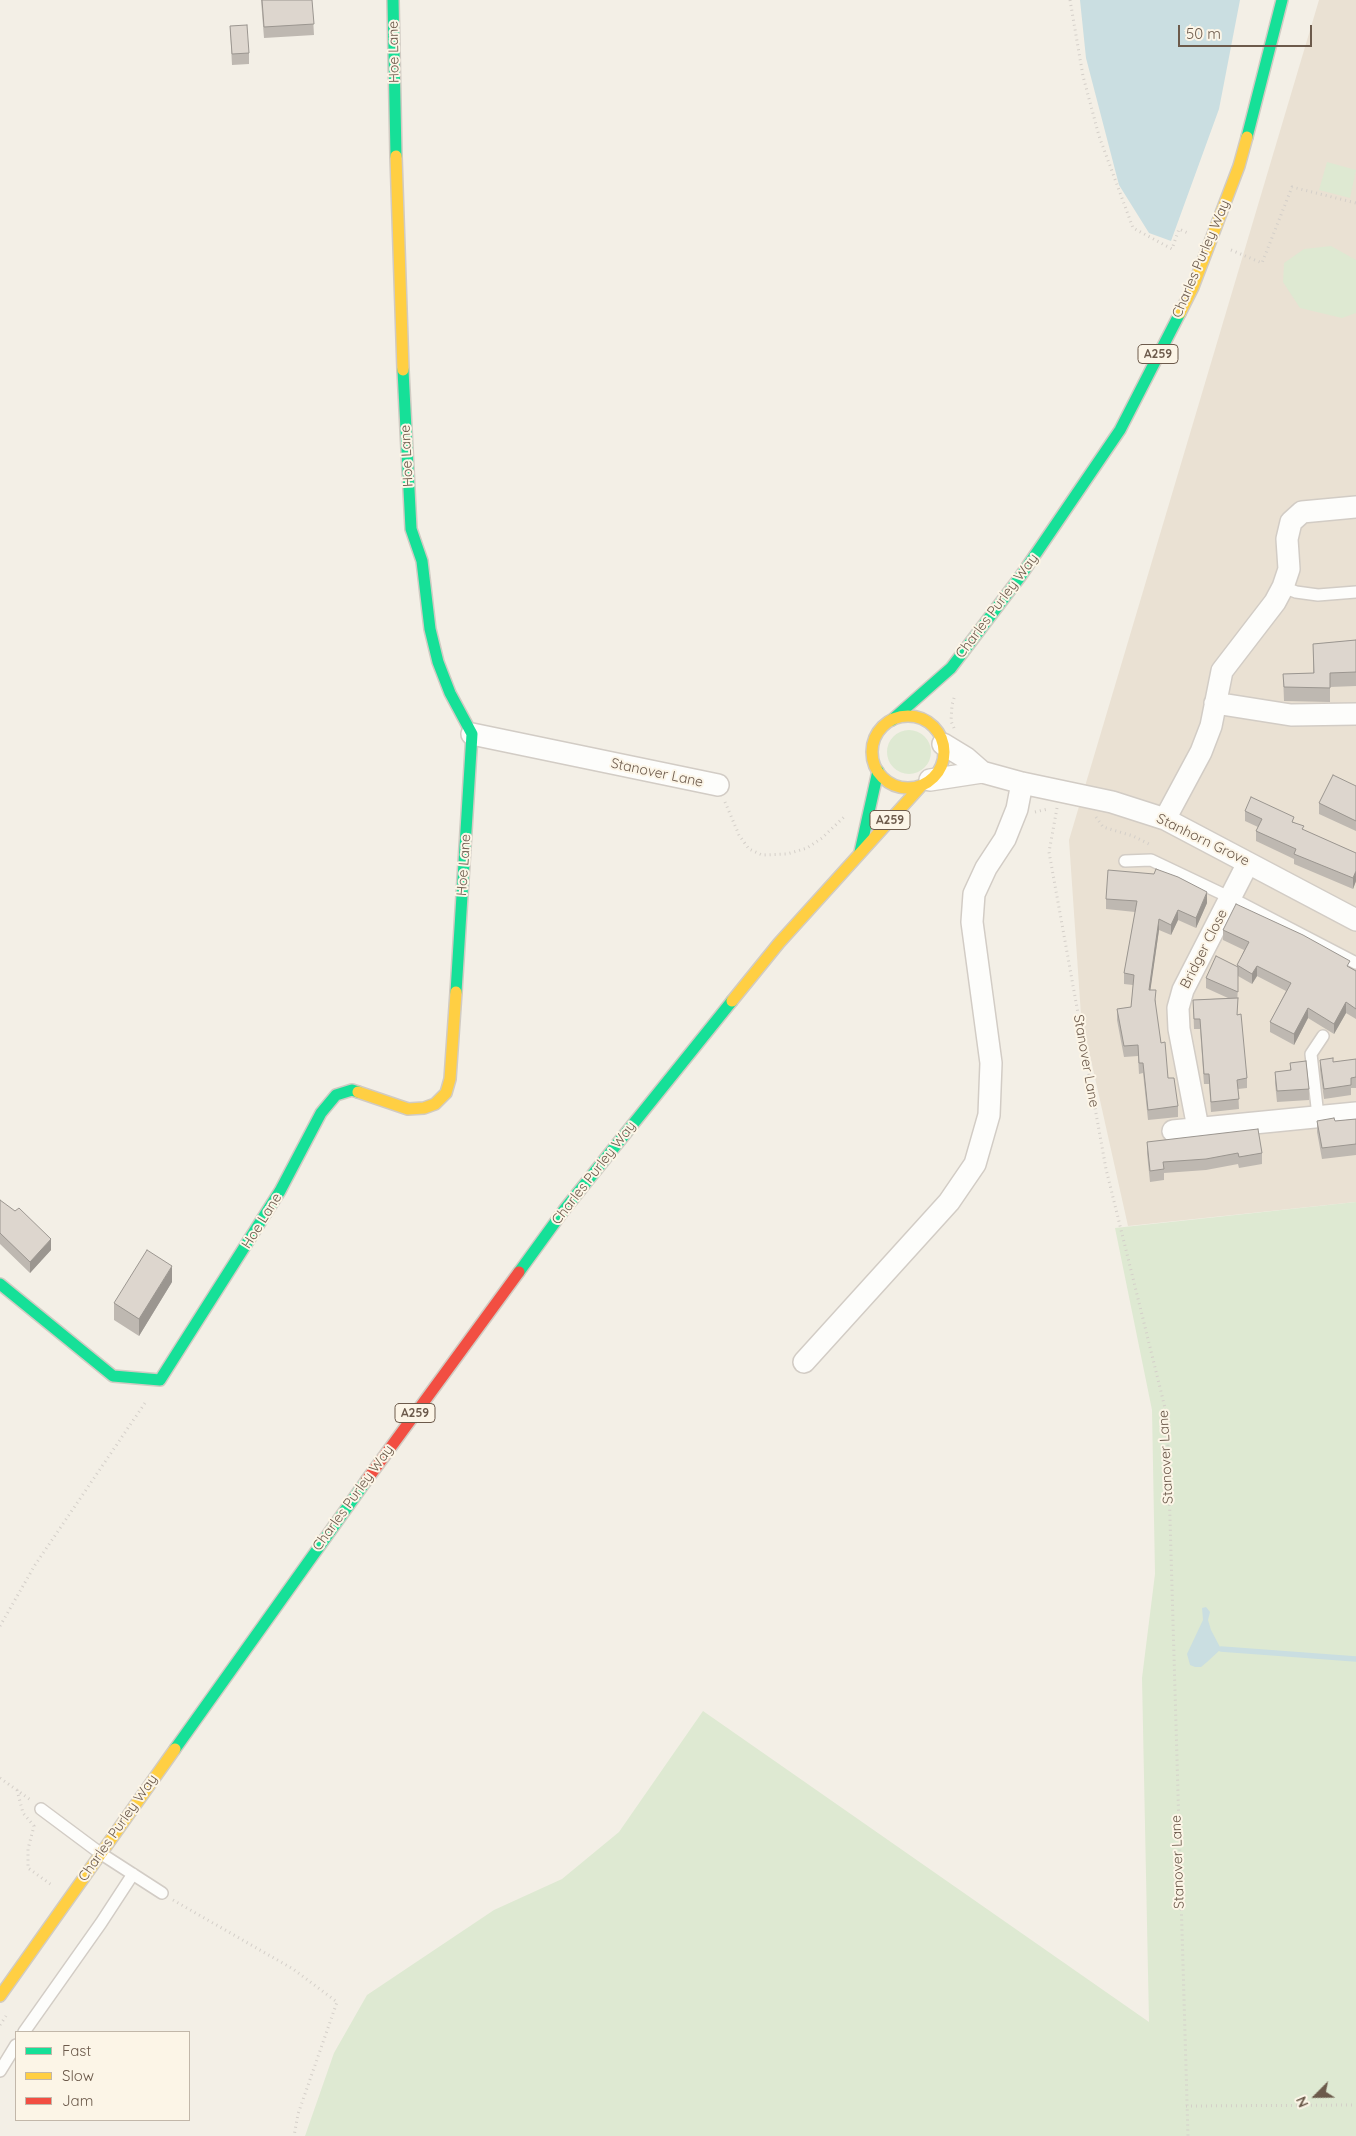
<!DOCTYPE html>
<html>
<head>
<meta charset="utf-8">
<style>
  body { margin:0 }
  #map { position:relative; width:1356px; height:2136px; overflow:hidden; background:#f3efe6; font-family:Quicksand,sans-serif }
  canvas { display:block }
  .legend { position:absolute; left:15px; top:2031px; width:175px; height:90px; box-sizing:border-box; background:#fcf5e7; border:1px solid #c2b7a9; margin:0; padding:6px 9px; list-style:none; font-size:15px; color:#6c5a4b }
  .legend li { display:flex; align-items:center; gap:10px; height:25px }
  .legend b { width:25px; border:1px solid #c2b7a9 }
  .north { position:absolute; left:1291px; top:2071px; width:50px; height:50px; -webkit-text-stroke:4px #fcf5e7; paint-order:stroke; rotate:247deg; font-size:14px; font-weight:700; line-height:20px; text-align:center; color:#6c5a4b }
  .north::after { content:''; display:block; margin:auto; width:18px; height:22px; background:#6c5a4b; clip-path:polygon(50% 0,100% 100%,50% 72%,0 100%) }
  .scale { position:absolute; left:1178px; top:25px; width:134px; height:22px; box-sizing:border-box; border:2px solid #6c5a4b; border-top:0; padding-left:6px; font-size:15px; line-height:18px; white-space:nowrap; color:#6c5a4b; -webkit-text-stroke:4px #fcf5e7; paint-order:stroke }
</style>
</head>
<body>
<div id="map">
<canvas width="1356" height="2136"></canvas>
<ul class="legend">
<li><b style="height:6px;background:#16e098"></b>Fast</li>
<li><b style="height:6px;background:#ffcf43"></b>Slow</li>
<li><b style="height:6px;background:#f24e42"></b>Jam</li>
</ul>
<div class="north">N</div>
<div class="scale">50 m</div>
</div>
<script>
const g = document.querySelector('canvas').getContext('2d');
g.lineJoin = 'round';
function paint(path, color) {
  g.fillStyle = color;
  g.fill(path, 'evenodd');
}
function toPath(rows) {
  const path = new Path2D();
  for (const r of rows) {
    if (r.length === 3) {
      path.moveTo(r[0] + r[2], r[1]);
      path.arc(r[0], r[1], r[2], 0, 2 * Math.PI);
      continue;
    }
    path.moveTo(r[0], r[1]);
    for (let i = 2; i < r.length; i += 2) path.lineTo(r[i], r[i + 1]);
  }
  return path;
}
function trace(path, color, width, dash) {
  g.strokeStyle = color;
  g.lineWidth = width;
  g.lineCap = dash ? 'butt' : 'round';
  g.setLineDash(dash || []);
  g.stroke(path);
}
function drawText(font, color, halo, rows, align = 'center') {
  g.font = font + ' Quicksand,sans-serif';
  g.lineWidth = 4;
  g.setLineDash([]);
  g.textBaseline = 'middle';
  g.strokeStyle = halo;
  g.fillStyle = color;
  for (const [text, x, y, turn = 0] of rows) {
    g.save();
    g.translate(x, y);
    g.rotate((+turn || 0) * Math.PI / 180);
    g.textAlign = isNaN(turn) ? turn : align;
    if (halo) g.strokeText(text, 0, 0);
    g.fillText(text, 0, 0);
    g.restore();
  }
}
paint(toPath([
  [1319,0,1356,0,1356,1202,1128,1226,1081,1015,1069,840]
]), '#eae1d3');
paint(toPath([
  [1327,162,1356,170,1350,198,1319,190],
  [1331,246,1356,260,1356,313,1342,318,1300,308,1283,282,1284,263,1304,249],
  [909,752,22],
  [1356,1202,1356,2136,305,2136,334,2053,367,1995,494,1910,562,1879,619,1832,703,1711,1149,2022,1142,1678,1155,1574,1152,1410,1115,1228]
]), '#dee9d2');
paint(toPath([
  [1080,0,1240,0,1219,109,1171,241,1149,233,1119,185,1086,58],
  [1206,1607,1210,1612,1208,1620,1211,1630,1221,1649,1207,1662,1201,1667,1195,1667,1190,1665,1187,1654,1203,1620,1202,1608]
]), '#cadee1');
trace(toPath([
  [1221,1649,1356,1659]
]), '#cadee1', 5.5);
const lane = toPath([
  [1283,587,1296,592,1318,595,1356,592],
  [1125,861,1151,860,1231,898,1356,963],
  [1318,1116,1311,1054,1323,1036],
  [41,1809,100,1853,162,1893],
  [24,2032,101,1923,133,1874],
  [0,2071,16,2045]
]);
const street = toPath([
  [1215,703,1291,715,1356,714],
  [472,734,718,785],
  [943,744,966,758,982,772,1022,783,1112,802,1165,819,1356,920],
  [930,780,982,772],
  [1165,819,1201,752,1211,726,1222,671,1275,602,1283,587,1289,569,1287,539,1291,522,1302,512,1356,507],
  [1198,1128,1179,1029,1178,1008,1183,990,1248,863],
  [1173,1131,1356,1113],
  [804,1362,949,1202,975,1164,989,1115,991,1063,972,922,974,894,986,868,1005,839,1017,809,1022,783]
]);
const fast = toPath([
  [393,0,396,156],
  [1247,137,1282,0],
  [403,370,411,529,422,561,430,629,438,662,450,693,472,734,456,992],
  [892,720,951,668,1020,577,1120,430,1180,313],
  [860,852,878,771],
  [519,1272,564,1210,732,1001],
  [0,1284,113,1376,160,1380,280,1191,321,1113,336,1095,352,1090,358,1092],
  [175,1749,366,1481]
]);
const slow = toPath([
  [396,156,403,370],
  [1180,313,1193,287,1239,166,1247,137],
  [908,752,36],
  [732,1001,779,943,921,786],
  [358,1092,408,1109,424,1108,435,1104,446,1093,450,1079,456,992],
  [0,1996,175,1749]
]);
const jam = toPath([
  [366,1481,519,1272]
]);
trace(lane, '#d2ccc5', 14);
trace(street, '#d2ccc5', 24);
trace(fast, '#d1cbc3', 14);
trace(slow, '#d1cbc3', 14);
trace(jam, '#d1cbc3', 14);
trace(toPath([
  [1070,0,1083,76,1099,136,1133,228,1172,249,1179,229,1190,234],
  [1231,250,1262,263,1292,187,1356,203],
  [954,728,951,721,952,705,955,695],
  [725,802,739,835,749,849,762,855,787,854,807,848,822,838,845,816],
  [1057,808,1049,852,1106,1169,1167,1416,1188,2136],
  [1035,812,1048,809],
  [1096,817,1103,827,1133,836,1151,845],
  [0,1626,35,1565,147,1400],
  [0,1778,32,1801],
  [17,1790,23,1813,34,1826,28,1849,28,1868,53,1886],
  [173,1900,293,1969,337,2002,298,2114,294,2136],
  [0,2025,6,2016],
  [1186,2106,1356,2105]
]), '#d4cfc9', 3, [1, 4]);
trace(lane, '#fdfdfb', 11);
trace(street, '#fdfdfb', 21);
trace(fast, '#16e098', 11);
trace(slow, '#ffcf43', 11);
trace(jam, '#f24e42', 11);
paint(toPath([
  [261,0,312,0,314,35,264,38],
  [230,26,249,53,249,64,232,65],
  [1356,640,1356,686,1330,687,1330,702,1284,701,1283,674,1313,673,1313,644],
  [1356,786,1356,831,1319,814,1319,803],
  [1245,811,1294,822,1304,830,1356,853,1356,881,1353,889,1294,864,1294,859,1256,841,1256,831,1258,827,1245,821],
  [1106,899,1207,903,1196,928,1178,920,1171,935,1159,930,1150,990,1156,1001,1155,1005,1161,1043,1168,1078,1178,1106,1178,1117,1148,1120,1143,1073,1139,1074,1138,1056,1124,1057,1117,1020,1117,1009,1131,1007,1133,985,1124,984,1124,973,1135,912,1106,909],
  [1223,930,1350,967,1356,971,1356,1019,1346,1013,1334,1034,1308,1018,1294,1045,1270,1032,1270,1022,1286,991,1257,976,1252,984,1238,976,1237,1014,1247,1078,1247,1088,1238,1089,1239,1109,1211,1112,1209,1084,1204,1084,1200,1029,1194,1029,1193,1000,1228,998,1206,988,1206,978,1237,966,1244,950,1223,940],
  [1356,1059,1356,1088,1351,1088,1351,1095,1324,1099,1320,1070,1320,1060,1333,1062],
  [1290,1063,1309,1089,1309,1100,1277,1102,1275,1083,1275,1072,1290,1071],
  [1356,1119,1356,1155,1322,1159,1317,1132,1317,1121,1335,1121],
  [1147,1142,1262,1153,1262,1164,1239,1168,1238,1164,1206,1170,1164,1173,1164,1180,1150,1182,1147,1153],
  [0,1200,51,1250,30,1273,0,1244],
  [172,1282,139,1336,114,1320,114,1303]
]), '#beb8b1');
paint(toPath([
  [1356,871,1356,881,1353,889,1353,878],
  [1207,892,1207,903,1196,928,1196,918],
  [1178,910,1178,920,1171,935,1171,925],
  [1159,919,1159,930,1149,1000,1149,990],
  [1257,966,1257,976,1252,984,1252,974],
  [1346,1002,1346,1013,1334,1034,1334,1024],
  [1308,1008,1308,1018,1294,1045,1294,1034],
  [51,1239,51,1250,30,1273,30,1262],
  [172,1266,172,1282,139,1336,139,1319]
]), '#9b9690');
const building = toPath([
  [262,0,312,0,314,24,264,27,262,0],
  [247,25,249,53,232,54,230,26,247,25],
  [1356,640,1356,672,1330,673,1330,688,1284,687,1283,674,1314,673,1313,644,1356,640],
  [1333,775,1356,786,1356,821,1319,803,1333,775],
  [1251,797,1294,817,1292,822,1304,826,1302,829,1356,853,1356,871,1353,878,1294,854,1296,849,1256,831,1262,819,1245,811,1251,797],
  [1156,869,1178,877,1207,892,1196,918,1178,910,1171,925,1159,919,1149,990,1156,990,1155,1000,1161,1043,1165,1042,1168,1078,1174,1078,1178,1106,1148,1110,1143,1063,1139,1063,1138,1045,1124,1046,1117,1009,1131,1007,1134,975,1124,973,1137,901,1106,899,1108,870,1154,874,1156,869],
  [1236,904,1303,935,1350,961,1347,966,1356,971,1356,1009,1346,1002,1334,1024,1308,1008,1294,1034,1270,1022,1291,983,1257,966,1252,974,1237,965,1249,942,1223,930,1236,904],
  [1216,956,1238,967,1238,992,1206,978,1216,956],
  [1238,998,1237,1015,1241,1014,1247,1078,1237,1080,1239,1099,1211,1102,1209,1074,1204,1074,1200,1019,1194,1019,1193,1000,1238,998],
  [1333,1058,1333,1062,1356,1059,1356,1077,1351,1078,1351,1085,1324,1089,1320,1060,1333,1058],
  [1306,1061,1309,1089,1277,1091,1275,1072,1291,1070,1290,1063,1306,1061],
  [1334,1118,1335,1121,1356,1119,1356,1144,1322,1148,1317,1121,1334,1118],
  [1258,1129,1262,1153,1239,1157,1238,1153,1206,1159,1163,1162,1164,1169,1150,1171,1147,1142,1258,1129],
  [0,1200,15,1211,19,1208,51,1239,30,1262,0,1233,0,1200],
  [147,1250,172,1266,139,1319,114,1303,147,1250]
]);
paint(building, '#ddd6ce');
trace(building, '#9b9690', 1);
for (const [x, y, w] of [
  [1158,354,40],
  [890,820,40],
  [415,1413,40]
]) {
  const box = new Path2D();
  box.roundRect(x - w / 2, y - 9.5, w, 19, 4);
  g.fillStyle = '#fcf5e7';
  g.fill(box);
  trace(box, '#6c5a4b', 1);
}
drawText('bold 12px', '#6c5a4b', null, [
  ["A259",1158,354],
  ["A259",890,820],
  ["A259",415,1413]
]);
drawText('14px', '#6c5a4b', '#fcf5e7', [
  ["Hoe Lane",394,52,-91],
  ["Charles Purley Way",1201,259,-67],
  ["Hoe Lane",407,456,-93],
  ["Charles Purley Way",997,606,-53],
  ["Stanover Lane",657,773,12],
  ["Stanhorn Grove",1203,840,26],
  ["Hoe Lane",464,865,-86],
  ["Bridger Close",1204,949,-63],
  ["Stanover Lane",1086,1061,80],
  ["Charles Purley Way",594,1173,-52],
  ["Hoe Lane",262,1221,-58],
  ["Stanover Lane",1166,1457,-93],
  ["Charles Purley Way",353,1498,-54],
  ["Charles Purley Way",118,1828,-55],
  ["Stanover Lane",1178,1862,-92]
]);
</script>
</body>
</html>
